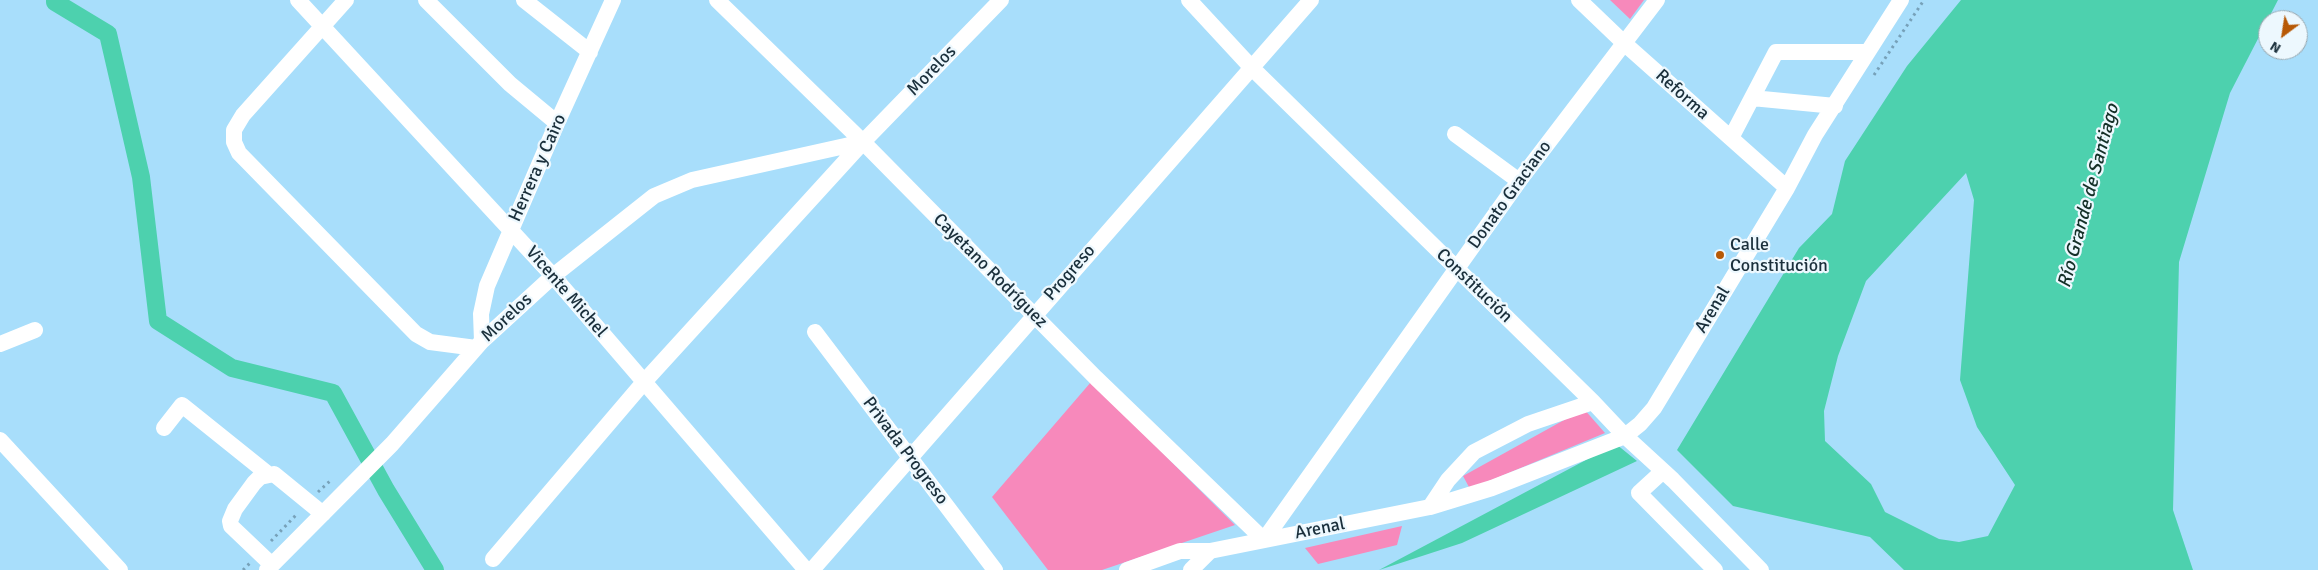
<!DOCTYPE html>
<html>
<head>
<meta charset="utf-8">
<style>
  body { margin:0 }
  #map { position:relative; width:2318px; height:570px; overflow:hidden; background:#a8defb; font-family:Signika,sans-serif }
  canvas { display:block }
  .north { position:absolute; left:2258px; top:10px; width:50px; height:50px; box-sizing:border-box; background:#edf8fe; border:1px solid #99a8b0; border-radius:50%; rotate:211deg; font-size:14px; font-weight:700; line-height:20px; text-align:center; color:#1a2f3b }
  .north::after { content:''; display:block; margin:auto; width:18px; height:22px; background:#b75905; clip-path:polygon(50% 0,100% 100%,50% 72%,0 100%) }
</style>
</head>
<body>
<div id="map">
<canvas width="2318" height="570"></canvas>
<div class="north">N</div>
</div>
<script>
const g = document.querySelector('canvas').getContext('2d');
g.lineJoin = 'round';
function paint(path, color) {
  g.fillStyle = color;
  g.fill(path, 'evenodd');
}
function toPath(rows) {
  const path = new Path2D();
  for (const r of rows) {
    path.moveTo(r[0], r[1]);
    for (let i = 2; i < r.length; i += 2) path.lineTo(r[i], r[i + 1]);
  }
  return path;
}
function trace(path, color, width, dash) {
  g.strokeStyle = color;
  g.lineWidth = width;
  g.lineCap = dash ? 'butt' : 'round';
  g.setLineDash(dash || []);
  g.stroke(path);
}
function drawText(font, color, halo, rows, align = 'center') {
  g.font = font + ' Signika,sans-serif';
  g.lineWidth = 4.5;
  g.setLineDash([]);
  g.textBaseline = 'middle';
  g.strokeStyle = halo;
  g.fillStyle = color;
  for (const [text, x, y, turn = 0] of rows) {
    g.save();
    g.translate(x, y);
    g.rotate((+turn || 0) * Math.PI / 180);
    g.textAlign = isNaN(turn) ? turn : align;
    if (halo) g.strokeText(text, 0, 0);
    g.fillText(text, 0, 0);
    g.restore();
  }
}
paint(toPath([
  [1610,0,1644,0,1630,19],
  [1091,382,1235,525,1102,570,1048,570,992,497],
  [1584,409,1605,433,1470,489,1463,476],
  [1402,526,1397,545,1318,564,1305,548]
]), '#f789bb');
paint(toPath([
  [1961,0,2278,0,2230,93,2179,262,2173,510,2193,570,1904,570,1870,537,1733,506,1677,450,1799,248,1832,214,1845,161,1907,66],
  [1966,173,1974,200,1960,380,1977,427,2015,485,1988,536,1959,542,1939,539,1885,512,1871,484,1825,441,1824,411,1838,356,1866,281],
  [1616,444,1637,461,1462,543,1379,570]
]), '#4dd1ae');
trace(toPath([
  [55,0,55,2,108,34,141,177,158,321,232,368,333,393,386,490,435,570]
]), '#4dd1ae', 18);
trace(toPath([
  [1874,75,1924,0],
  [318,492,330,481],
  [271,541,298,513],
  [243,570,250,563]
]), '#77a1b9', 3, [2.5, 4]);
trace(toPath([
  [298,0,553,276,806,570],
  [346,0,243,115,234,130,234,142,239,153,416,334,430,342,476,348],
  [426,0,510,84,557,123],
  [524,0,590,52],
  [717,0,863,142,1096,378,1264,540,1519,181,1657,0],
  [1189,0,1251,67,1593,402,1625,436,1673,480,1761,570],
  [1579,0,1625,44,1787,188],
  [1752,98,1835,106],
  [1455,134,1519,181],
  [1731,138,1776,52,1868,52],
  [815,332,995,570],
  [482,341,481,314,487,286,557,123,613,0],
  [0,344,35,330],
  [1593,402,1528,424,1474,452,1448,480,1430,507,1492,488,1625,436,1640,424,1654,408,1787,188,1815,135,1901,0],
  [164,428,182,405,268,474],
  [0,440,120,570],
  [1663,471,1639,493,1715,570],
  [493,559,644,382,863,142,1001,0],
  [272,565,231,526,230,521,235,509,254,483,260,477,274,474,323,514],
  [267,570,392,444,482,341,553,276,654,196,692,180,863,142],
  [812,570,1311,0],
  [1127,570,1180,551,1210,551,1430,507],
  [1191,570,1210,551]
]), '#fff', 16);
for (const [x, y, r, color] of [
  [1720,255,5,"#b75905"]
]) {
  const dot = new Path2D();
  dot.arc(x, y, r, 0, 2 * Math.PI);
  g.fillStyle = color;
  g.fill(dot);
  trace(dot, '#edf8fe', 2);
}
drawText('18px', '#1a2f3b', '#edf8fe', [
  ["Morelos",932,71,-46],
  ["Reforma",1682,95,42],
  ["Herrera y Cairo",538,168,-66],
  ["Donato Graciano",1510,195,-54],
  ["Cayetano Rodríguez",990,271,45],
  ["Progreso",1070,273,-49],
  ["Constitución",1474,286,44],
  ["Vicente Michel",566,292,49],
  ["Arenal",1713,310,-59],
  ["Morelos",507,318,-43],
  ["Privada Progreso",905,451,53],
  ["Arenal",1320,529,-11]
]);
drawText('18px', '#1a2f3b', '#edf8fe', [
  ["Calle",1730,245],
  ["Constitución",1730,266]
], 'left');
drawText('italic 19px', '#143028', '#edf8fe', [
  ["Río Grande de Santiago",2089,196,-75]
]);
</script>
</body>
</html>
